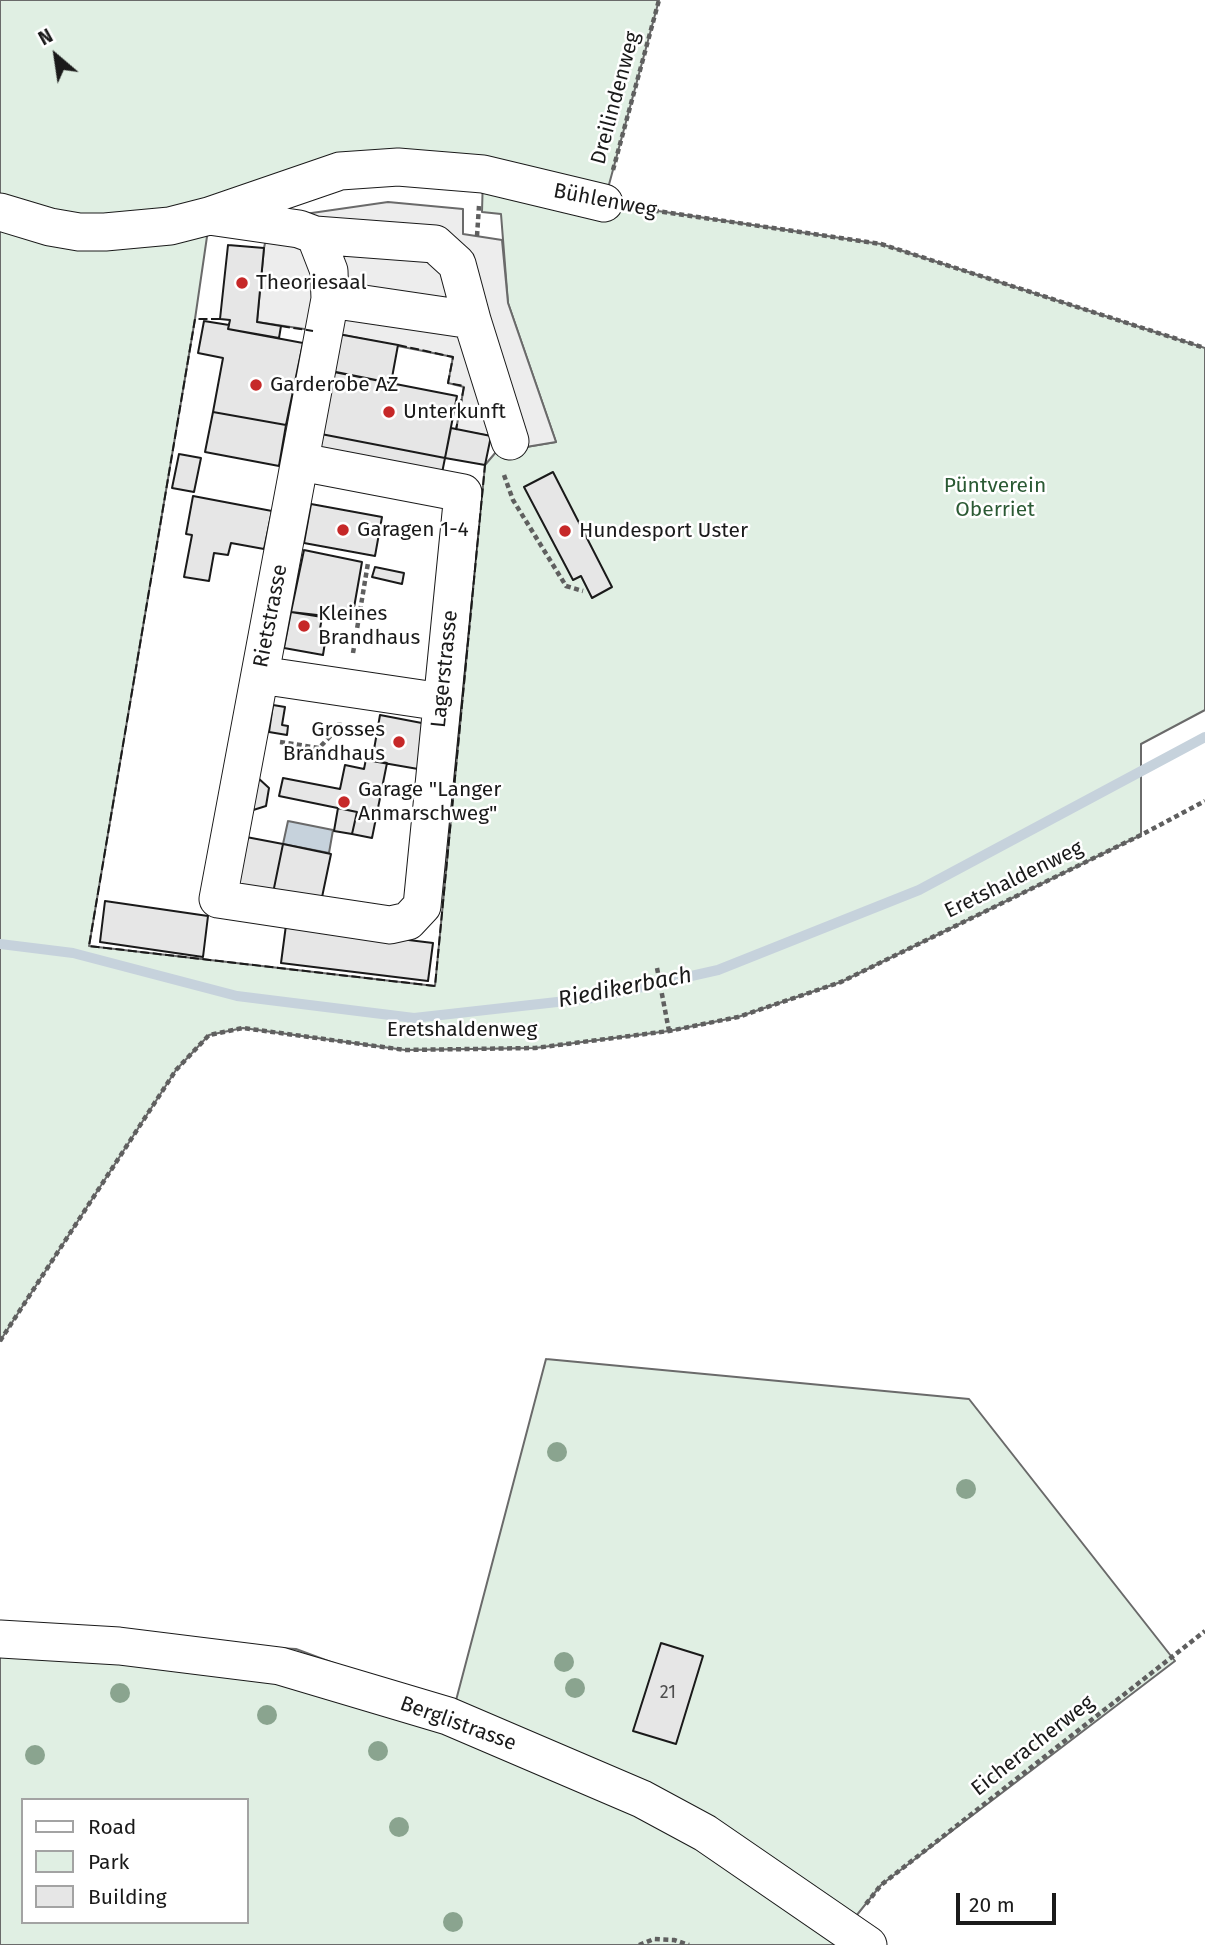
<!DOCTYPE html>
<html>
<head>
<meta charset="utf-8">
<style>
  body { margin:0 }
  #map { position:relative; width:1205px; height:1945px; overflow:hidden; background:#fff; font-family:"Fira Sans",sans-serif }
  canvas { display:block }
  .legend { position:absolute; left:21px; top:1798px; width:228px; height:126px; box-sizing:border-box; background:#fff; border:2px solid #a3a3a3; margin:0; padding:9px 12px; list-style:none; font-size:21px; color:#1a1a1a }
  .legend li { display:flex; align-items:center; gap:14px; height:35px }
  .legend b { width:35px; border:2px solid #a3a3a3 }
  .north { position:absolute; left:21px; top:21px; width:70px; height:70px; -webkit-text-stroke:5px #fff; paint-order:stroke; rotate:331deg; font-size:19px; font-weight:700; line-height:28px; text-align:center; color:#1a1a1a }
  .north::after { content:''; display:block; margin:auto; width:24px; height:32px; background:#1a1a1a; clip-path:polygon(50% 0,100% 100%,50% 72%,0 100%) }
  .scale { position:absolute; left:956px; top:1893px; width:100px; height:32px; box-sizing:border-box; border:4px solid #1a1a1a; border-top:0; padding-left:9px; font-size:21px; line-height:24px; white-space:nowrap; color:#1a1a1a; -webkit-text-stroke:5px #fff; paint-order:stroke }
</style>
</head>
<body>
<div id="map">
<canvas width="1205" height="1945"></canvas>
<ul class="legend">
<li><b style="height:9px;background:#fff"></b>Road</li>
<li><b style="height:19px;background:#e0efe3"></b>Park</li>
<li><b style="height:19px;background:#e6e6e6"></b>Building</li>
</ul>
<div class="north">N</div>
<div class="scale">20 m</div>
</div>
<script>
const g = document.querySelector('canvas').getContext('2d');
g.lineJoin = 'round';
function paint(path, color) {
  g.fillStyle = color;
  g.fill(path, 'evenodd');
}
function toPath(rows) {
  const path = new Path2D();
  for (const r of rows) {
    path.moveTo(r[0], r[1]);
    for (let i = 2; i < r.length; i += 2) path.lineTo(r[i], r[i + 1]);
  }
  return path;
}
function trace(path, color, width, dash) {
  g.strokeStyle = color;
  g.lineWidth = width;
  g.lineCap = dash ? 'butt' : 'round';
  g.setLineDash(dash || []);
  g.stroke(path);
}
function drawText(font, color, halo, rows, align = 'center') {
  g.font = font + ' "Fira Sans",sans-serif';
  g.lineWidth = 5;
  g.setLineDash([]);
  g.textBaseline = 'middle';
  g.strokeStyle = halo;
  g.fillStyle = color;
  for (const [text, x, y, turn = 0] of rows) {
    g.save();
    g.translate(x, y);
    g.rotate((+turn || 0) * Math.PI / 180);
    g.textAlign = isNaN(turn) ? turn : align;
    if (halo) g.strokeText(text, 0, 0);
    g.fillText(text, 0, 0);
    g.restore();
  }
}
const green = toPath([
  [0,0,659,0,604,203,881,244,1205,348,1205,710,1141,744,1141,835,841,982,738,1017,669,1031,535,1048,405,1050,243,1028,209,1035,176,1070,0,1341,0,0],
  [398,167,483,175,482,212,501,214,508,303,556,442,496,452,485,465,435,986,89,946,195,319,210,216,398,167],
  [546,1359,969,1399,1175,1661,881,1885,852,1921,886,1945,0,1945,0,1632,296,1649,454,1708,546,1359],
  [23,1800,247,1800,247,1922,23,1922,23,1800]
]);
paint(green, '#e0efe3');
trace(green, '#6a6a6a', 2);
const parking = toPath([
  [388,202,463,209,463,234,502,240,508,303,556,442,496,452,491,436,456,430,464,387,448,383,453,357,338,334,257,322,264,248,270,219,388,202]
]);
paint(parking, '#ededed');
trace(parking, '#6a6a6a', 2);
const water = toPath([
  [288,821,333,830,329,853,283,844,288,821]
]);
paint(water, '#c6d2dc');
trace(water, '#6a6a6a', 2);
trace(toPath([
  [0,944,73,953,237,996,414,1018,593,998,718,970,919,890,1205,737]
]), '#c6d2dc', 10);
const building = toPath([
  [228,245,264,248,257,322,281,326,279,338,228,329,230,320,220,319,228,245],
  [204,321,229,325,228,329,303,343,286,425,213,412,223,358,198,353,204,321],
  [338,334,398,345,391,383,331,371,338,334],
  [334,372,457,396,445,458,321,434,334,372],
  [213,412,286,425,279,466,205,452,213,412],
  [451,428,491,436,485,465,445,458,451,428],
  [321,434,445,458,441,478,317,453,321,434],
  [179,454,201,458,194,492,172,488,179,454],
  [553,472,612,587,592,598,581,576,573,580,524,487,553,472],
  [193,496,272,511,264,549,231,543,228,555,214,553,209,581,184,577,192,535,186,534,193,496],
  [311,504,382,517,375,556,304,543,311,504],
  [304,550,362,562,352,619,291,612,304,550],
  [375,567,404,573,402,584,372,577,375,567],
  [291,612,322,617,319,635,326,636,323,655,284,648,291,612],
  [273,705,285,707,282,725,288,726,287,735,269,732,273,705],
  [380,715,427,724,418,769,372,761,380,715],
  [366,759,387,763,372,838,352,834,357,812,279,796,283,778,340,789,345,765,364,769,366,759],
  [257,777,269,788,266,806,250,811,257,777],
  [338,808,357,812,352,834,334,831,338,808],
  [241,836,283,844,273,893,231,884,241,836],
  [283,844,331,854,321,902,273,893,283,844],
  [105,901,208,916,203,957,100,942,105,901],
  [286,925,433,943,428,981,281,963,286,925],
  [661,1643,703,1656,676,1744,633,1731,661,1643]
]);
paint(building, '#e6e6e6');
trace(building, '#1a1a1a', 2);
const minor = toPath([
  [0,212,50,227,79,232,105,232,170,226,209,216,340,171,398,167,483,174,604,203],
  [209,216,299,229,315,235,329,271,330,299,218,899,390,925,408,921,422,906,463,493,301,462],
  [315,235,435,244,457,264,472,320,510,441],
  [330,299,472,320],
  [260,675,442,702],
  [0,1639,119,1646,280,1666,448,1716,642,1799,705,1833,868,1945]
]);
trace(minor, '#1a1a1a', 39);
trace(toPath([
  [613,170,659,0],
  [637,208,881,244,1205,348],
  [477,236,479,206],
  [504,475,513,500,566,586,583,591],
  [353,653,368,563],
  [280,742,319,748,339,727,340,720],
  [657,968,669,1031],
  [0,1341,176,1070,209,1035,243,1028,405,1050,535,1048,669,1031,738,1017,841,982,1141,835,1205,801],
  [866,1904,881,1885,1205,1631],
  [639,1945,654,1939,674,1940,689,1945]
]), '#5f5f5f', 4.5, [5, 3.5]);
trace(minor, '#fff', 37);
trace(toPath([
  [220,319,195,319,89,946,435,986,485,465],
  [281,326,313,331],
  [398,345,453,357,448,383,464,386,456,430]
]), '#1a1a1a', 2, [9, 3.5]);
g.fillStyle = '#8aa48f';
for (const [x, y] of [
  [557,1452],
  [966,1489],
  [564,1662],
  [575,1688],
  [120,1693],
  [267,1715],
  [378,1751],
  [35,1755],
  [399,1827],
  [453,1922]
]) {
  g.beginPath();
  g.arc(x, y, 10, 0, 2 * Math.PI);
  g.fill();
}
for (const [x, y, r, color] of [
  [242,283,7,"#c62828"],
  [256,385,7,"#c62828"],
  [389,412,7,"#c62828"],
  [343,530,7,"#c62828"],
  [565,531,7,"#c62828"],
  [304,626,7,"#c62828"],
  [399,742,7,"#c62828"],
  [344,802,7,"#c62828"]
]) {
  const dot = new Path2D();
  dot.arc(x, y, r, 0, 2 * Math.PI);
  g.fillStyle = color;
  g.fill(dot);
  trace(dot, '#fff', 2.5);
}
drawText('18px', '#4d4d4d', null, [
  ["21",668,1693]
]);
drawText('21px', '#1a1a1a', '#fff', [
  ["Dreilindenweg",616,98,-75],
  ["Bühlenweg",605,201,11],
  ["Rietstrasse",271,616,-79],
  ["Lagerstrasse",445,669,-84],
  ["Eretshaldenweg",1014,880,-26],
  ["Eretshaldenweg",462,1030],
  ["Berglistrasse",458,1724,20],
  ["Eicheracherweg",1033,1746,-38]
]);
drawText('21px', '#1a1a1a', '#fff', [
  ["Theoriesaal",256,283],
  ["Garderobe AZ",270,385],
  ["Unterkunft",403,412],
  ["Garagen 1-4",357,530],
  ["Hundesport Uster",579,531],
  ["Kleines",318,614],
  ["Brandhaus",318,638],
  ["Grosses",385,730,"right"],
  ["Brandhaus",385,754,"right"],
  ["Garage \"Langer",358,790],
  ["Anmarschweg\"",358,814]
], 'left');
drawText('21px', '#2b5a34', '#fff', [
  ["Püntverein",995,486],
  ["Oberriet",995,510]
]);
drawText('italic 23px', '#1a1a1a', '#fff', [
  ["Riedikerbach",625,988,-11]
]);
</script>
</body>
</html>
